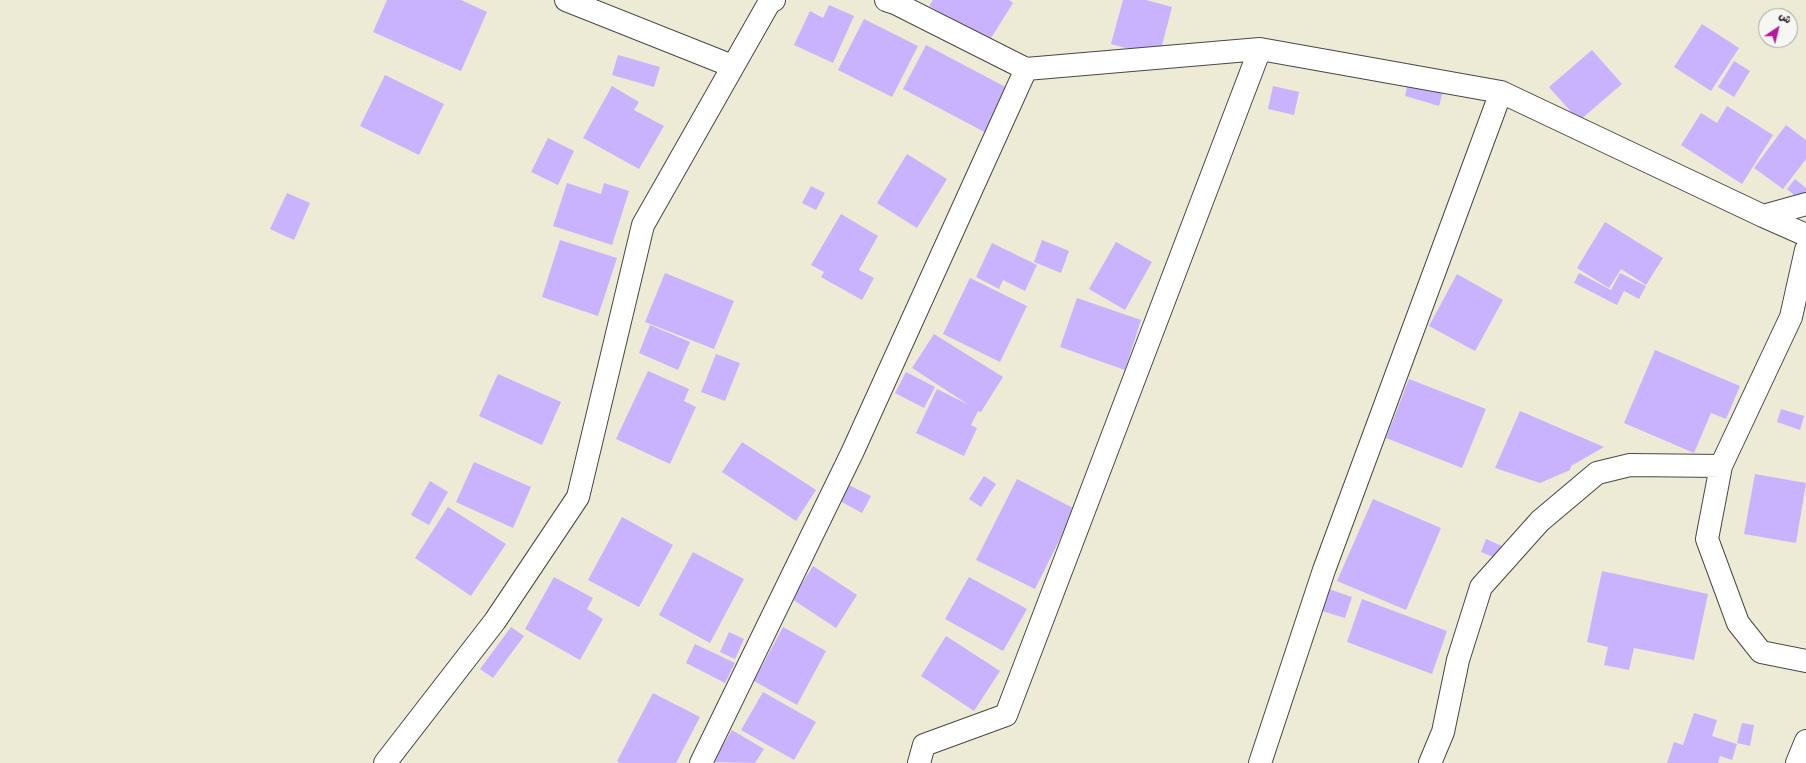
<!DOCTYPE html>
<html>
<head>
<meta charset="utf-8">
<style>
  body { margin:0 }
  #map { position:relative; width:1806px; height:763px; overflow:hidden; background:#edead6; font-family:"Gochi Hand","Playpen Sans Arabic",sans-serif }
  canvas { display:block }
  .north { position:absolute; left:1758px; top:8px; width:40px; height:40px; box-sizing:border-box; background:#f6f6f2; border:1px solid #a5a5a2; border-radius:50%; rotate:35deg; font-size:11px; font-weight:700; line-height:16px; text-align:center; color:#2b2b2b }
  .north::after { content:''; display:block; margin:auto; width:14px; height:18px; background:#b5179e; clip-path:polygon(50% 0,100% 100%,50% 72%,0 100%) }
</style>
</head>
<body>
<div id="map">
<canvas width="1806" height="763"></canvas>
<div class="north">ش</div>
</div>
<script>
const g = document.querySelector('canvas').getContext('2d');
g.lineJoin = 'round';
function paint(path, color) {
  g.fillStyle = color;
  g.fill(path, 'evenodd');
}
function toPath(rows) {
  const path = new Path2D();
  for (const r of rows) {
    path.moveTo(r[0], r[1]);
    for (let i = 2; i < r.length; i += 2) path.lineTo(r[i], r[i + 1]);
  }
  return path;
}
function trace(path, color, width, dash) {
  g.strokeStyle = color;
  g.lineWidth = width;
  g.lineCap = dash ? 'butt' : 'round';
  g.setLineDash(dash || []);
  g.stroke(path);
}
paint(toPath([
  [387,0,461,0,487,12,461,71,373,32],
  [933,0,1009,0,1013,3,988,43,929,6],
  [1123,0,1146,0,1172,7,1159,57,1111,44],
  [829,5,854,16,833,63,794,45,810,11,823,18],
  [864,19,918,46,892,97,838,70],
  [1702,24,1739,48,1711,91,1674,67],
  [926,45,1015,92,992,136,903,89],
  [1592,50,1622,84,1579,121,1549,87],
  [618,55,660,67,654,87,612,75],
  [1734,61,1750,71,1734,97,1718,87],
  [385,75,444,104,419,155,360,126],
  [1409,78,1444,88,1439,106,1405,96],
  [612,86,639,102,634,110,664,126,639,169,583,138],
  [1273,86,1299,92,1294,115,1268,109],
  [1727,106,1773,135,1742,184,1681,145,1701,113,1717,123],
  [1786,125,1806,140,1806,159,1783,189,1754,168],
  [548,138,574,151,558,185,531,172],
  [907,154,947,179,917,228,877,203],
  [1795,179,1806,188,1806,193,1800,200,1787,189],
  [567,183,601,194,604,183,629,191,612,245,553,226],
  [811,186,825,193,816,210,802,203],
  [287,193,310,203,294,240,270,229],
  [841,214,878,236,859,270,874,278,862,300,821,277,824,272,811,265],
  [1605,222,1663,258,1646,285,1621,269,1609,288,1577,268],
  [560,240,617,258,598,316,542,297],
  [1042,240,1069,251,1061,273,1034,262],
  [1116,242,1152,262,1125,310,1089,289],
  [992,243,1037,265,1025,291,1003,280,999,289,976,277],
  [665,273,734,301,714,349,645,322],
  [1579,273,1611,290,1620,273,1646,286,1639,299,1624,291,1617,305,1574,283],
  [1457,274,1503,300,1475,351,1429,326],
  [970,278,1027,306,1000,362,943,334],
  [1077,298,1141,320,1125,370,1060,347],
  [650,325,690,342,678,370,639,353],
  [934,334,1003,377,981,412,978,411,971,425,977,428,964,456,916,433,937,389,969,405,912,368],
  [1655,350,1740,386,1726,419,1711,413,1694,453,1624,423],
  [716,354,740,363,725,401,701,392],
  [648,371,689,389,684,401,696,407,670,464,616,439],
  [906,372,935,387,924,408,895,393],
  [498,374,561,402,542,445,479,416],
  [1409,379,1486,409,1462,468,1386,438],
  [1781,409,1804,416,1800,430,1777,422],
  [1520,411,1604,447,1571,466,1570,470,1540,483,1495,468],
  [742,442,816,490,796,521,722,472],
  [474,462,531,487,513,528,456,502],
  [1755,474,1806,483,1796,543,1744,534],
  [984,476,996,484,981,507,969,499],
  [1017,479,1075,509,1035,589,976,560],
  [430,481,448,492,429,525,411,515],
  [849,485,871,496,862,513,840,501],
  [1373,499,1441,528,1406,610,1337,581],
  [448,507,506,544,471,596,415,558],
  [622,517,673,545,639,607,588,580],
  [1486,539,1504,547,1498,559,1481,552],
  [693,552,744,579,710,643,659,615],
  [813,566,857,595,836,628,792,599],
  [1602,571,1708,594,1694,660,1634,648,1629,670,1604,665,1608,647,1587,642],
  [554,577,593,598,587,609,603,619,580,660,525,629],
  [969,577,1027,609,1003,651,945,619],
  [1323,587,1352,597,1345,618,1316,609],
  [1362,599,1447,631,1432,674,1347,642],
  [511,627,524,636,493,678,480,669],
  [783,627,826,651,797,705,754,681],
  [729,632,744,639,735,659,720,652],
  [946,636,1000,671,974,711,921,676],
  [695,644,735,663,725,683,686,663],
  [763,692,816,722,794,760,741,730],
  [653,693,700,717,676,763,620,763,617,761],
  [1694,713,1717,720,1712,736,1737,744,1732,760,1720,756,1718,763,1667,763,1674,742,1683,745],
  [1742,723,1754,725,1750,746,1737,743],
  [732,730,764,749,755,763,713,762]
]), '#cab3fe');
const minor = toPath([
  [566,0,732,66],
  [886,0,895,3,1026,69],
  [1763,216,1806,235],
  [1806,250,1791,317,1721,466,1707,539,1738,623,1761,652,1806,661],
  [385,763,495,621,578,497,643,225,769,3,774,0],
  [701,763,852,453,1026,69,1260,49,1501,92,1763,216,1806,204],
  [919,763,924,745,1006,715,1260,49],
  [1260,763,1324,570,1501,92],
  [1430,763,1443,732,1458,660,1481,587,1540,521,1597,473,1630,465,1721,466],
  [1797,763,1806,741]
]);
trace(minor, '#484845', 24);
trace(minor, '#fff', 22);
</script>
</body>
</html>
